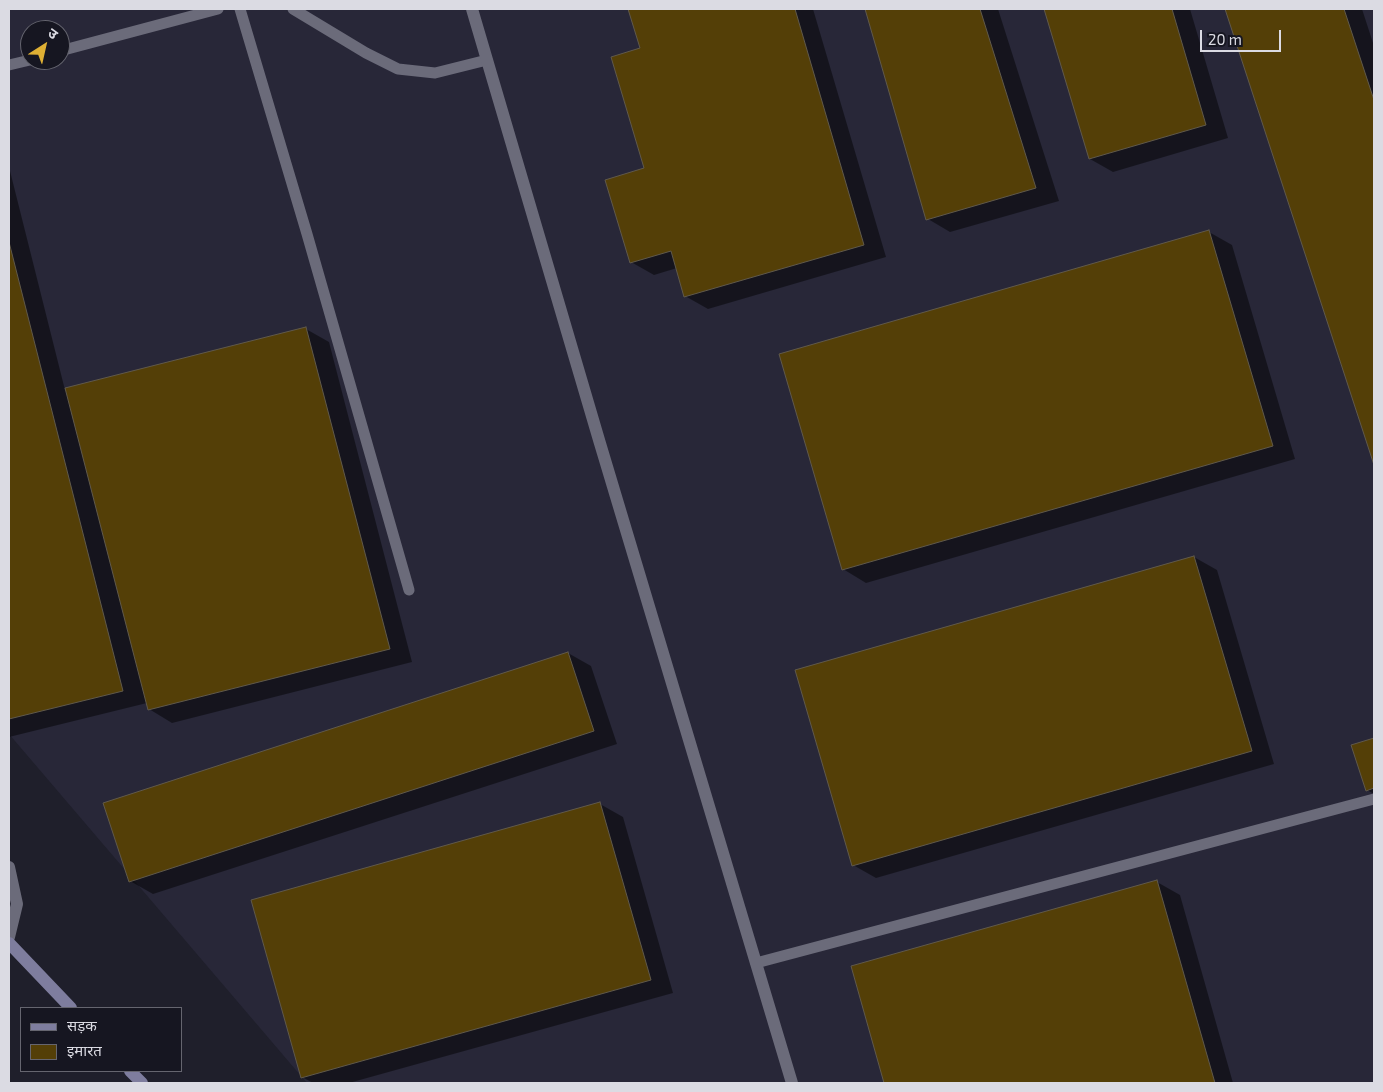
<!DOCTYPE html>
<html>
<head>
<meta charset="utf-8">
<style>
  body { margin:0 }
  #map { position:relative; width:1383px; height:1092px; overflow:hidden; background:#1f1f2b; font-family:"Exo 2","Noto Sans Devanagari",sans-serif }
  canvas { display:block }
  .frame { position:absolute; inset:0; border:10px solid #dbdbe3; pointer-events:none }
  .legend { position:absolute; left:20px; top:1007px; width:162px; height:65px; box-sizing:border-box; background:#161621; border:1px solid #65656f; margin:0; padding:6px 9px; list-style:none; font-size:15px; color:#dbdbe3 }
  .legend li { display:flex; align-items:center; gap:10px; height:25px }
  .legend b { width:25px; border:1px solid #65656f }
  .north { position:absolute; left:20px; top:20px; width:50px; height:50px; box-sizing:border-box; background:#161621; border:1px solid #65656f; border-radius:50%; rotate:35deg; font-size:14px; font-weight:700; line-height:20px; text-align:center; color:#dbdbe3 }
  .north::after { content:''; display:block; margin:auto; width:18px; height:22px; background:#dfb034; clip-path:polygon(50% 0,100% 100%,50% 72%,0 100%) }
  .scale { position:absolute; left:1200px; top:30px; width:81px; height:22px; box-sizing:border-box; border:2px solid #dbdbe3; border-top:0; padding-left:6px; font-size:15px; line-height:18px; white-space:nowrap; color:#dbdbe3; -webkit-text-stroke:4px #161621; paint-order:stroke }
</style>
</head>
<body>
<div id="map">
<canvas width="1383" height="1092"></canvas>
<div class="frame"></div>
<ul class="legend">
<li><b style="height:6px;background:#7e7d9e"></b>सड़क</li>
<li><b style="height:14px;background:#543f07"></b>इमारत</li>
</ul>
<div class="north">उ</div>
<div class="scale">20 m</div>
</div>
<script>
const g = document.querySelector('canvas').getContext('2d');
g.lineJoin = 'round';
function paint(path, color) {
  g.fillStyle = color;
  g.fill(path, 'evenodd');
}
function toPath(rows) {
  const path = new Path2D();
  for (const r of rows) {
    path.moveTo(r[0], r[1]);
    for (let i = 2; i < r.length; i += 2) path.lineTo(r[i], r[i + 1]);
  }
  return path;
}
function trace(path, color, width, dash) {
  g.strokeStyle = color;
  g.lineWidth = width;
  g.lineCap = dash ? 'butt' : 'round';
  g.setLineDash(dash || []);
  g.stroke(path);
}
paint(toPath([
  [9,9,1374,9,1374,1083,307,1083,9,734],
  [30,30,60,30,60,60,30,60]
]), '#282738');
paint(toPath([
  [630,9,813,9,886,257,708,309,685,296,677,268,654,275,631,262,646,169,641,49],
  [866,9,998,9,1059,201,950,232,928,219],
  [1046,9,1190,9,1228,138,1113,172,1090,159],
  [1226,9,1362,9,1374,46,1374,461],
  [9,167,65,390,306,329,329,342,412,662,172,723,149,709,147,703,9,737],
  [1209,232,1232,245,1295,459,866,583,843,569],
  [1194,557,1217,570,1274,764,876,878,853,865],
  [568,653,591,666,617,744,153,894,130,881],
  [1374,739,1374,794,1367,790,1353,746],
  [600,804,623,817,673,993,349,1083,313,1083,302,1077],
  [1157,882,1180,895,1233,1083,885,1083,852,967]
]), '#0007');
const building = toPath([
  [628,9,795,9,864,245,684,297,671,251,630,263,605,180,644,168,611,57,640,48,628,9],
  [865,9,980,9,1036,188,926,220,865,9],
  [1044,9,1172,9,1206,125,1089,159,1044,9],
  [1225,9,1344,9,1374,100,1374,465,1225,9],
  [1209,230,1273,446,842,570,779,354,1209,230],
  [9,242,123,691,9,719,9,242],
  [306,327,390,649,148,710,65,388,306,327],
  [1194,556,1252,751,852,866,795,670,1194,556],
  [568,652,594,731,129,882,103,803,568,652],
  [1374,738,1374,788,1366,791,1351,745,1374,738],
  [600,802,651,980,301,1078,251,900,600,802],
  [1157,880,1215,1083,884,1083,851,966,1157,880]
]);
paint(building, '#543f07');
trace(building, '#60594b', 1);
trace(toPath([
  [240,9,307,234,409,590],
  [293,9,366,53,398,69,435,73,487,60],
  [60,51,218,9],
  [9,65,30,60],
  [756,963,1374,799]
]), '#6b6b7a', 11);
trace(toPath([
  [472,9,599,440,792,1083],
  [9,867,17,904,9,937]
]), '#6b6b7a', 12);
trace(toPath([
  [9,943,71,1008],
  [130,1071,142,1083]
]), '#7e7d9e', 12);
</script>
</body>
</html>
